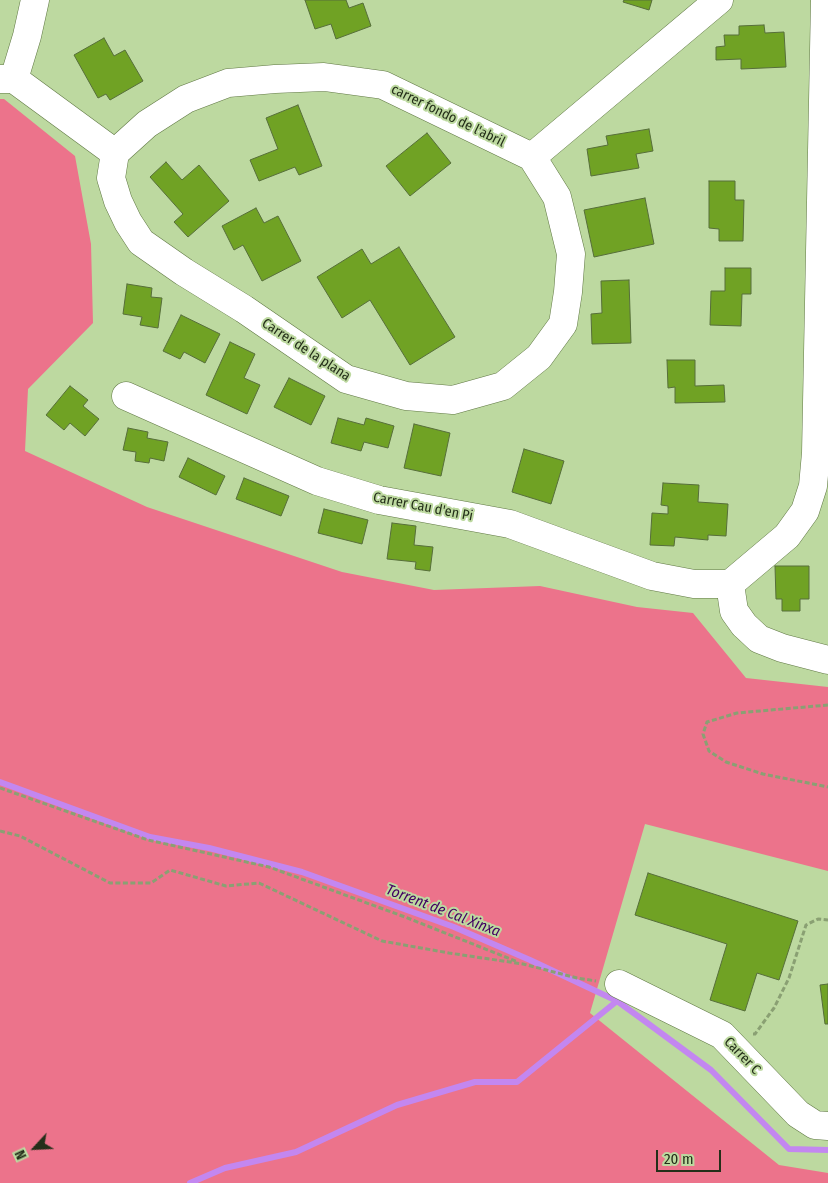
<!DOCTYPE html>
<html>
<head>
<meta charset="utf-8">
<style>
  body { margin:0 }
  #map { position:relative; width:828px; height:1183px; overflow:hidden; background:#bdd9a0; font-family:"Fira Sans Condensed",sans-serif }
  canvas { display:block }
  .north { position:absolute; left:10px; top:1123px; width:50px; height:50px; -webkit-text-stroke:4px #bdd9a0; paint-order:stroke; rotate:245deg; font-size:14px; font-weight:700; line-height:20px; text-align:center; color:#242f19 }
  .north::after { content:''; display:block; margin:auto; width:18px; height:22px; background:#242f19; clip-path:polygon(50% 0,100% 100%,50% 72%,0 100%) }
  .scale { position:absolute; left:656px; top:1150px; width:65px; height:22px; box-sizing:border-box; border:2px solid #242f19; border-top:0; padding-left:6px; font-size:15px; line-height:18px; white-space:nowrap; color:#242f19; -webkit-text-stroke:4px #bdd9a0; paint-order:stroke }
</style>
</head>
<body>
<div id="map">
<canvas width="828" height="1183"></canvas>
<div class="north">N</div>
<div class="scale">20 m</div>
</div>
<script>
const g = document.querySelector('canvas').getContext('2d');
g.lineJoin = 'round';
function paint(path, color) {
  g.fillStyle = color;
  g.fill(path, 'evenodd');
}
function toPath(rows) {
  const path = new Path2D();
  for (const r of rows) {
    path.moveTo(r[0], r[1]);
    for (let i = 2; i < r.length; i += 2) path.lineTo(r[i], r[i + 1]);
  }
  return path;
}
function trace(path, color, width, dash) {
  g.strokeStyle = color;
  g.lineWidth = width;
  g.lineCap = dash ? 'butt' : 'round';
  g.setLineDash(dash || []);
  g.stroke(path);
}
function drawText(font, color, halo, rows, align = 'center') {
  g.font = font + ' "Fira Sans Condensed",sans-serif';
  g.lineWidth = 4;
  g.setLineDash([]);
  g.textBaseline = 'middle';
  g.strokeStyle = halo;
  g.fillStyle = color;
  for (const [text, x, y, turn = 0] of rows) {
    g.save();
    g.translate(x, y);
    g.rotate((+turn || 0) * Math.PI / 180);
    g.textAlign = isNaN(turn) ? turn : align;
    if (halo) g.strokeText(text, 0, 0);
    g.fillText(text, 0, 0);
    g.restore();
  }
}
paint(toPath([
  [0,99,4,99,75,156,91,244,93,323,28,389,25,451,147,507,342,572,434,590,540,586,637,607,693,613,746,678,828,687,828,871,645,824,590,1013,779,1165,828,1173,828,1183,0,1183]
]), '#ec738b');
trace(toPath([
  [0,782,150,837,209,848,302,872,454,927,530,960,617,1001,646,1022,711,1070,789,1149,828,1150],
  [190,1183,225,1168,296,1152,397,1105,475,1082,517,1082,617,1001]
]), '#c387f0', 6);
const building = toPath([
  [305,0,346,0,349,8,363,3,371,26,336,39,331,24,315,29,305,0],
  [624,0,652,0,649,10,623,2,624,0],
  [764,25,765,33,784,32,786,67,741,69,741,59,716,60,716,47,725,46,724,35,739,35,739,26,764,25],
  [104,38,114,56,125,50,143,81,110,100,106,94,98,98,74,55,104,38],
  [298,105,322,166,299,175,295,167,259,181,250,160,278,149,266,118,298,105],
  [649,129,653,151,636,154,639,168,591,176,587,149,608,145,606,136,649,129],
  [427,133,451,163,410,196,386,166,427,133],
  [166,162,182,180,199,165,229,201,188,237,174,222,183,214,150,177,166,162],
  [709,181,735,181,735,200,744,200,743,241,719,241,719,229,709,228,709,181],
  [645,198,654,244,594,257,584,210,645,198],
  [256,208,264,223,278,216,301,261,262,281,243,245,234,250,222,226,256,208],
  [399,247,455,337,410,365,370,300,342,318,317,277,362,249,371,264,399,247],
  [725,268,751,268,751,294,742,294,741,326,710,325,711,291,725,291,725,268],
  [629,280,631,343,592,344,591,314,602,313,601,281,629,280],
  [127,284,152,288,151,297,162,298,158,328,140,325,142,317,123,314,127,284],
  [181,315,220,334,205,363,184,352,180,359,163,351,181,315],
  [230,342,255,354,244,378,260,385,247,414,206,395,230,342],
  [667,360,695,360,695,386,724,385,725,402,675,403,675,387,668,388,667,360],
  [289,378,325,396,311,425,274,407,289,378],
  [70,386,88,400,83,406,99,419,85,436,70,423,64,430,46,415,70,386],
  [338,418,364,425,366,418,394,426,388,448,364,442,361,451,331,443,338,418],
  [414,424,450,433,441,476,404,468,414,424],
  [128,428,148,432,147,438,168,442,164,461,150,458,149,463,135,461,136,452,123,450,128,428],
  [524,449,564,461,551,504,512,492,524,449],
  [188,458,225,476,216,495,179,477,188,458],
  [244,478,289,496,281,516,236,499,244,478],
  [663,483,699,485,698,502,728,504,726,536,708,535,708,540,675,537,674,546,650,545,652,513,668,514,668,506,661,505,663,483],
  [324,509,368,520,362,544,318,533,324,509],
  [392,523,416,526,414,545,433,547,430,571,415,569,416,562,387,559,392,523],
  [775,566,809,566,809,599,800,599,800,611,782,611,782,599,776,599,775,566],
  [648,873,798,921,779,980,757,973,745,1011,710,1000,727,944,635,915,648,873],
  [828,984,828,1024,825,1024,820,985,828,984]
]);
paint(building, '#70a224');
trace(building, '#566e3a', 1);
const minor = toPath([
  [825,0,816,453,813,486,805,511,787,536,730,584,734,611,744,625,759,639,782,648,828,660],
  [0,79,14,79,27,36,35,0],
  [14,79,115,153,147,124,186,99,228,83,275,79,324,77,383,85,532,157,719,0],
  [115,153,111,178,118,201,128,222,141,242,184,272,244,309,346,379,406,396,453,400,503,386,539,357,563,324,568,292,571,254,557,197,532,157],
  [126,396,317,481,379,500,510,524,652,576,694,584,730,584],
  [619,984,722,1035,798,1114,815,1125,828,1126]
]);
trace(minor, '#607844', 29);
trace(toPath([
  [828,705,737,713,707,722,703,734,709,751,726,762,763,774,828,787],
  [0,788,148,840,269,867,405,917,518,962],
  [0,831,20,836,110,883,151,883,170,870,226,886,259,883,382,941,449,953,523,964,577,978,596,981],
  [753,1034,755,1034,774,1008,789,978,806,925,818,919,828,920]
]), '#8aa073', 3, [5, 2.5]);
trace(minor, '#fff', 28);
drawText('14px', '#242f19', '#bdd9a0', [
  ["carrer fondo de l'abril",448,116,26],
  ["Carrer de la plana",306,350,33],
  ["Carrer Cau d'en Pi",423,507,11],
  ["Carrer C",742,1056,46]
]);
drawText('italic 15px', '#420062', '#bdd9a0', [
  ["Torrent de Cal Xinxa",443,911,21]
]);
</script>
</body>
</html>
